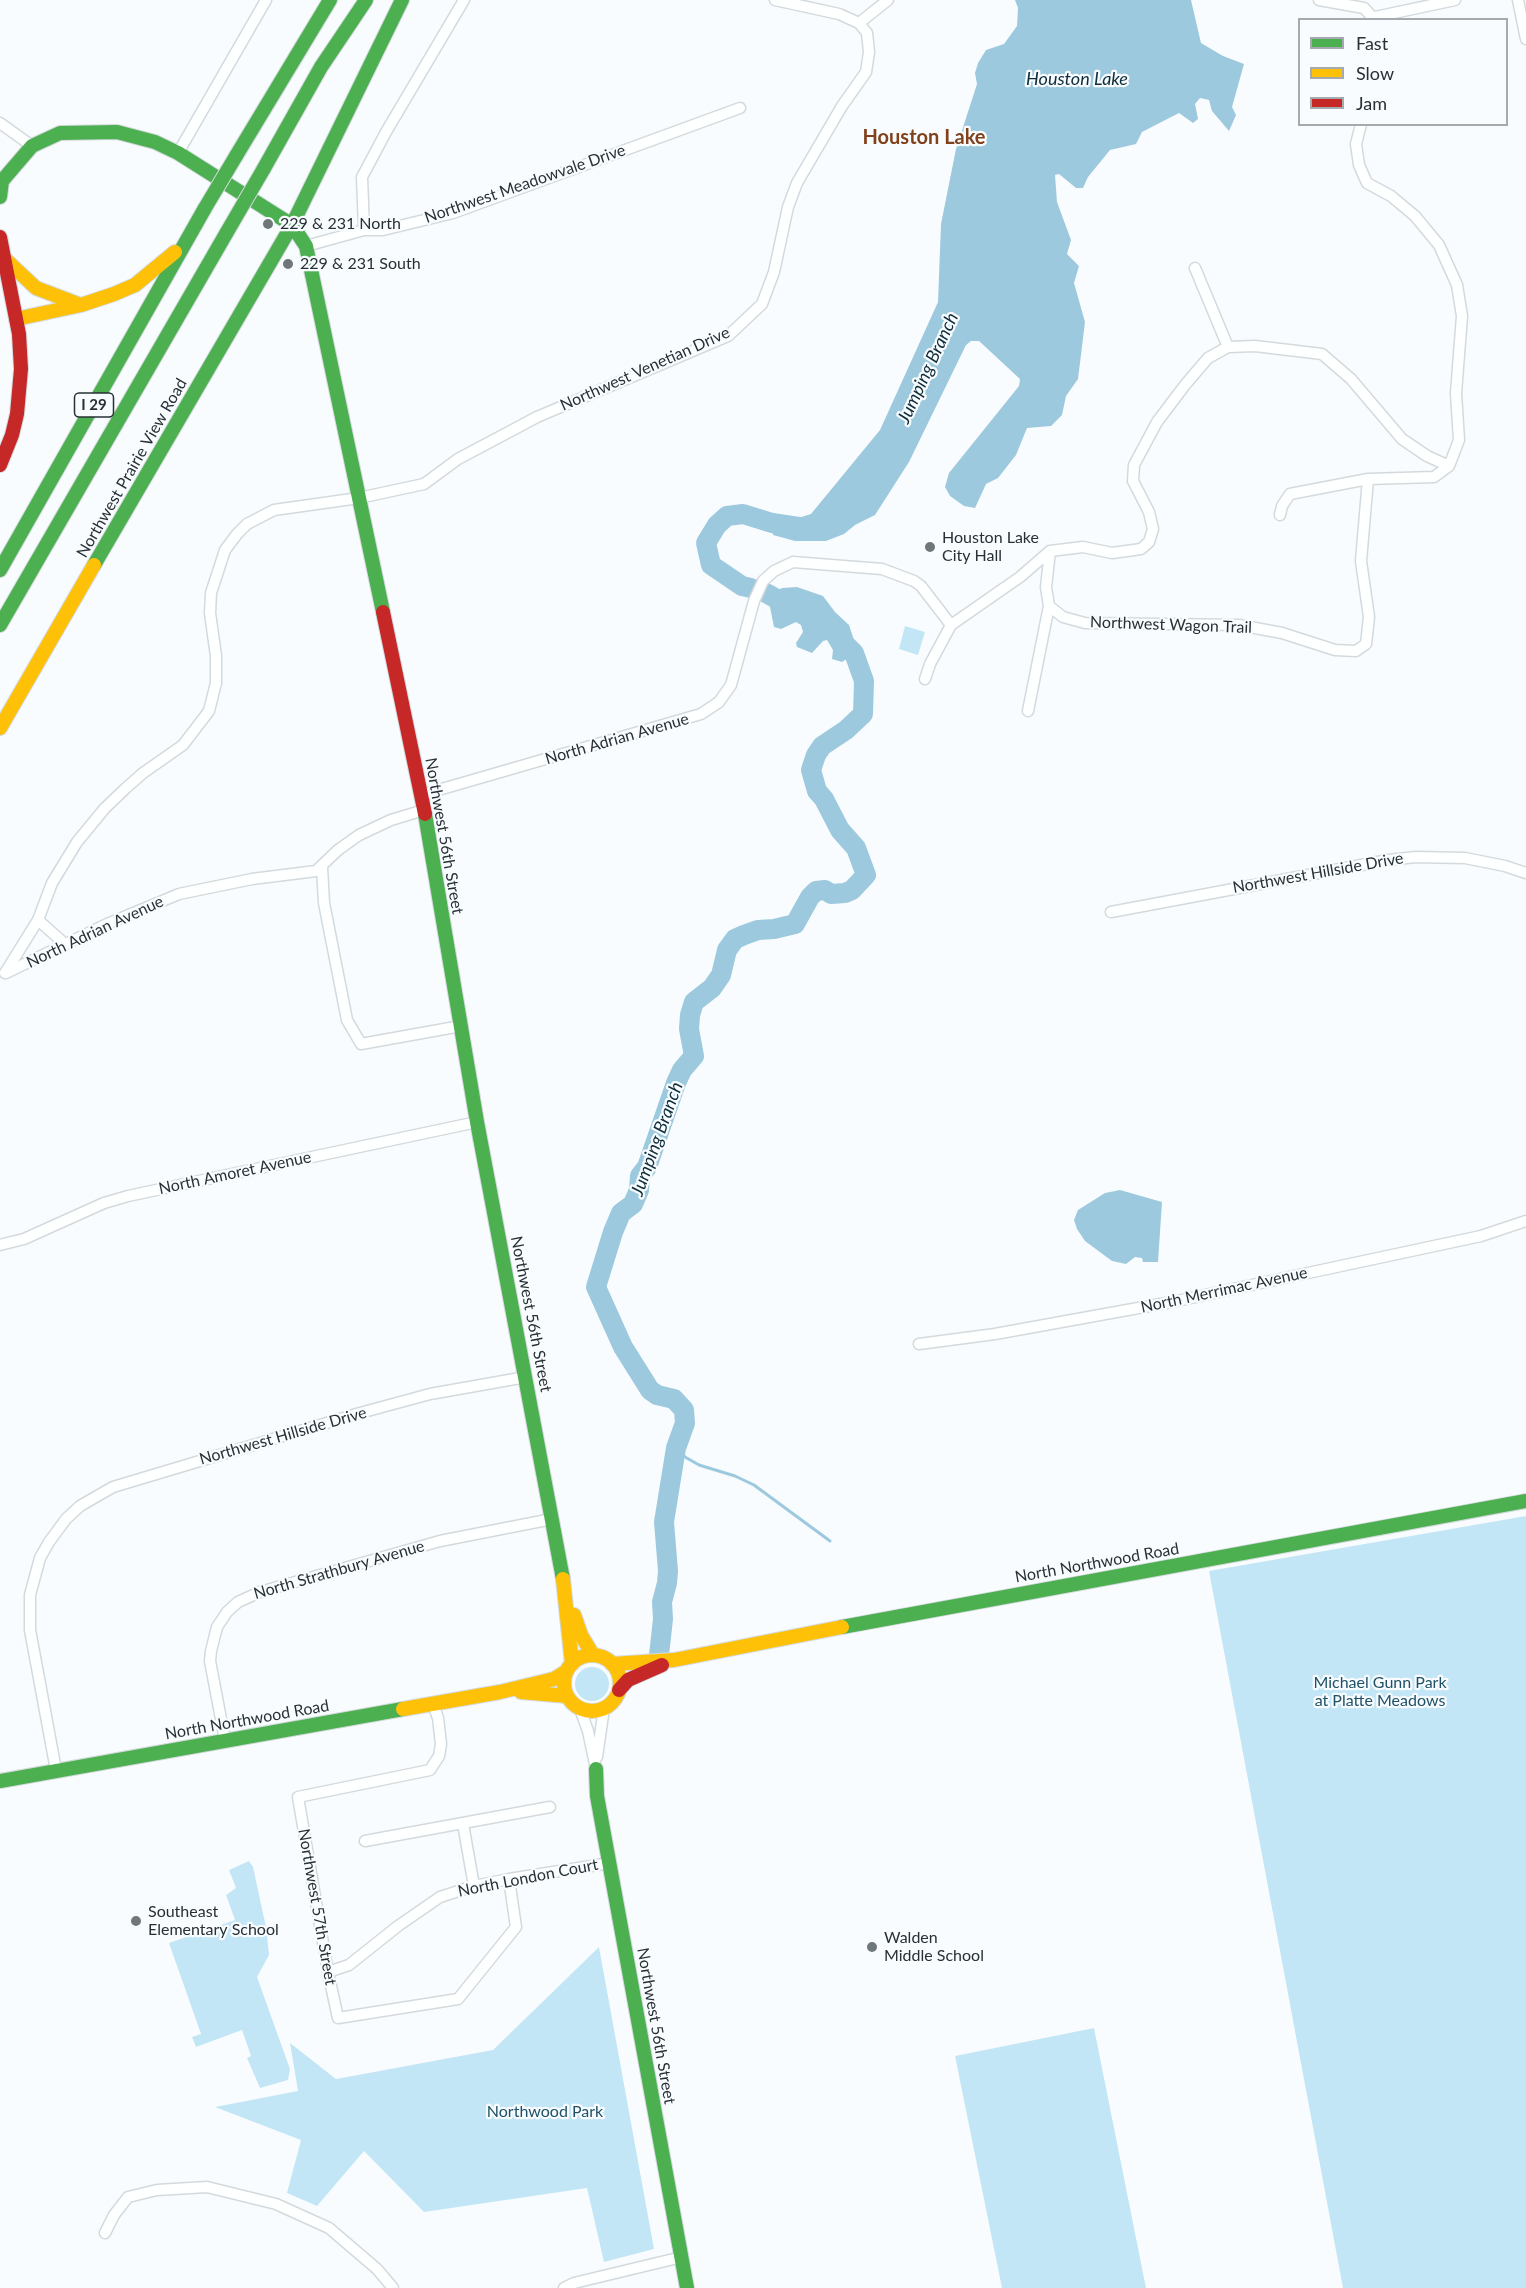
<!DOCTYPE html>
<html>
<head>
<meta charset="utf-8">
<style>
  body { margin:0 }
  #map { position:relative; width:1526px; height:2288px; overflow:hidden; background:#f9fcfe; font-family:Lato,sans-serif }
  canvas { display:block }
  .legend { position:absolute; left:1298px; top:18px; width:210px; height:108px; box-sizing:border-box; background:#f8fcff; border:2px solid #a4aaae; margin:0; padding:8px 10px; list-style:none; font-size:18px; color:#273034 }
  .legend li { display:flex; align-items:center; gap:12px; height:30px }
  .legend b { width:30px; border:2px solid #a4aaae }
</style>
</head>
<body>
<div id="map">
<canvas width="1526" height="2288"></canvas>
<ul class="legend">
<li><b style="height:8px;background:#4caf50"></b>Fast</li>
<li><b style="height:8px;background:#ffc107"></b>Slow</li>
<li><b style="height:8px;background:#c62828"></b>Jam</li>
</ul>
</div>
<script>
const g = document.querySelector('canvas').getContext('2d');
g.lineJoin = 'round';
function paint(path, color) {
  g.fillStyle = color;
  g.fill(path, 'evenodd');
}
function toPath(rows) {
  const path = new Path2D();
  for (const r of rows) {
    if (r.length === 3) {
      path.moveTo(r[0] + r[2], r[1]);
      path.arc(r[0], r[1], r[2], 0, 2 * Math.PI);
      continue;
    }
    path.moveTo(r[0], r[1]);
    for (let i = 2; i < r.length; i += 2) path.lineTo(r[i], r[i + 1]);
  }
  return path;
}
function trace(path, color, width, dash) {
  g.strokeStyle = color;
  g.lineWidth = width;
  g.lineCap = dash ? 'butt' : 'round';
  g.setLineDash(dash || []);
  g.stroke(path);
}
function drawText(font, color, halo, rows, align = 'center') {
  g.font = font + ' Lato,sans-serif';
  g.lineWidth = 4.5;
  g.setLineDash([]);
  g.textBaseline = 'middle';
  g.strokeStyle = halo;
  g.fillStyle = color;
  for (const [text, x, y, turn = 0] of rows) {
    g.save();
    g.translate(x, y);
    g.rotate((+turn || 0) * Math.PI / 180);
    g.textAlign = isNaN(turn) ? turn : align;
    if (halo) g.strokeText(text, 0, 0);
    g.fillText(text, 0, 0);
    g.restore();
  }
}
paint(toPath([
  [905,626,925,632,918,655,899,649],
  [1526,1516,1526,2288,1343,2288,1209,1571],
  [592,1684,17],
  [249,1861,253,1867,266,1927,269,1955,257,1977,290,2069,288,2080,260,2088,247,2058,251,2056,242,2030,196,2047,192,2037,201,2034,169,1943,235,1920,226,1895,236,1888,229,1870],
  [599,1947,654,2249,604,2262,587,2188,424,2212,364,2151,317,2206,287,2193,301,2140,215,2107,298,2091,290,2043,336,2079,493,2050],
  [1094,2028,1146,2288,1002,2288,955,2056]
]), '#c3e6f6');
paint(toPath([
  [1015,0,1191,0,1201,43,1223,56,1244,64,1232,107,1236,115,1229,131,1212,111,1209,100,1200,98,1195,104,1198,119,1193,123,1179,113,1142,132,1136,144,1110,150,1088,177,1083,188,1076,188,1059,174,1055,175,1057,202,1071,240,1067,254,1079,266,1074,283,1085,322,1078,379,1066,396,1062,415,1051,426,1027,428,1016,455,998,478,986,484,975,508,964,506,950,496,945,487,949,473,1019,386,1020,379,979,341,971,341,966,345,909,462,875,515,855,525,844,534,826,541,795,541,773,535,772,523,777,517,795,519,811,514,880,430,938,302,941,224,956,149,977,84,975,73,978,63,986,50,1004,44,1017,26,1018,8],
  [797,587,823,596,835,612,849,625,857,649,856,659,848,658,842,662,832,659,833,650,827,640,823,641,812,653,797,647,796,643,803,632,801,625,796,622,781,629,774,627,769,602,770,595,782,588],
  [1120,1190,1162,1202,1158,1262,1143,1262,1142,1258,1135,1257,1126,1264,1112,1261,1085,1241,1077,1229,1074,1220,1078,1210,1105,1193]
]), '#9dc9de');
trace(toPath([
  [677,1445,685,1457,699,1465,735,1476,754,1485,830,1541]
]), '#9dc9de', 3);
trace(toPath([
  [751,588,742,586,711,565,706,543,717,525,727,516,743,514,772,523,799,527],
  [766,593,793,608],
  [659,1655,663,1619,662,1602,667,1583,668,1571,664,1522,676,1448,685,1423,684,1410,674,1399,657,1395,650,1390,623,1347,596,1287,613,1232,621,1213,633,1204,639,1190,640,1176,647,1167,676,1083,682,1070,694,1056,689,1029,690,1015,694,1002,712,988,721,975,727,950,735,939,744,935,758,930,774,929,795,924,810,897,816,891,825,890,831,894,845,893,852,890,866,875,856,848,840,830,824,799,817,791,811,770,816,755,822,746,846,730,863,714,864,681,854,653,840,639]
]), '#9dc9de', 20);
const street = toPath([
  [1319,0,1364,8,1375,20],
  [1518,0,1526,39],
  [1375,17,1455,0],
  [859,23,888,0],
  [0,123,32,146],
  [1361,124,1356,144,1359,165,1367,183,1391,196,1415,216,1439,245,1457,285,1462,316,1456,393,1459,440,1449,466],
  [178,153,266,0],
  [364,230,362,177,386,132,464,0],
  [306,246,364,230,383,230,453,213,740,108],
  [1195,268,1228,347],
  [1280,515,1282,506,1290,494,1368,479],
  [1049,606,1063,617,1085,623,1239,625,1282,633,1335,650,1356,651,1366,644,1369,617,1361,561,1368,479,1434,477,1449,466],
  [925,679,930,664,951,625,1020,577,1050,551,1083,547,1112,553,1141,549,1149,542,1153,529,1149,512,1133,481,1134,465,1157,422,1185,385,1208,358,1228,347,1255,346,1322,354,1351,379,1402,439,1427,456,1449,466],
  [1028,711,1049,606,1046,587,1050,551],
  [421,795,701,714,719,702,731,685,754,601,763,581,774,571,793,562,882,569,914,581,921,586,951,625],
  [322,867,324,903,347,1020,361,1044,461,1026],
  [1111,912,1388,860,1416,857,1465,858,1505,866,1526,873],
  [38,920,65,944],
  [5,973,38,920,52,883,77,842,105,808,126,788,143,773,183,745,209,711,216,683,216,656,210,613,211,593,225,550,237,534,247,524,274,510,359,498,424,484,458,459,537,417,728,336,762,304,774,272,788,207,797,183,842,106,866,72,869,52,867,33,859,23,839,14,775,0],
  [6,973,107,924,179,894,252,879,316,871,338,850,359,835,391,820,424,810],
  [0,1245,24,1239,104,1203,128,1196,477,1122],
  [919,1344,995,1334,1177,1301,1481,1236,1526,1221],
  [433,1704,438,1718,441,1744,439,1756,430,1770,298,1797,328,1972,338,2018,458,1999,516,1927,509,1879],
  [580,1709,588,1731,596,1769],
  [225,1740,210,1661,211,1651,217,1627,227,1612,238,1602,260,1592,440,1541,552,1519],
  [597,1757,604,1708],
  [56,1770,30,1630,30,1595,40,1558,49,1542,66,1519,80,1506,113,1487,360,1413,430,1394,526,1377],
  [463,1824,474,1886],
  [365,1841,550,1807],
  [328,1972,349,1965,398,1926,440,1897,474,1886,509,1879,610,1863],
  [105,2233,114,2215,128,2197,157,2190,207,2187,276,2204,329,2228,377,2269,393,2288],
  [564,2288,574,2283,682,2257]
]);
const fast = toPath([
  [236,156,330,0],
  [263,170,321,67,366,0],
  [0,197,2,181,32,146,60,133,117,132,155,142,178,153,292,225,306,246,383,612],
  [292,225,402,0],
  [94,565,292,225],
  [0,570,205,208],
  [0,625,227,232],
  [425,814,477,1122,563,1579],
  [842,1627,1526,1501],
  [596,1769,597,1796,687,2288],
  [0,1781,403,1709]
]);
const slow = toPath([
  [4,258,36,288,78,304],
  [16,319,81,305,114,294,135,285,175,252],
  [0,728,94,565],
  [563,1579,572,1664],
  [574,1615,581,1635,593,1655],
  [592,1683,28],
  [612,1664,674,1660,842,1627],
  [521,1692,567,1696],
  [403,1709,500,1692,554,1679,567,1671]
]);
const jam = toPath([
  [0,237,19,334,21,369,17,414,12,435,0,465],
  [383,612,425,814],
  [619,1690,628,1680,662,1665]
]);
trace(street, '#d3dadd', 13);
trace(fast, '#d3dadd', 16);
trace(slow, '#d3dadd', 16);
trace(jam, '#d3dadd', 16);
trace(street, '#feffff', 10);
trace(fast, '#4caf50', 14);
trace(slow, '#ffc107', 14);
trace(jam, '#c62828', 14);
const fastBridge = toPath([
  [205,208,236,156],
  [227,232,263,170]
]);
trace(fastBridge, '#d3dadd', 16, []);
trace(fastBridge, '#4caf50', 14);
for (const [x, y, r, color] of [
  [268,224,6,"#70777b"],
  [288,264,6,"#70777b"],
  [930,547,6,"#70777b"],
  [136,1921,6,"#70777b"],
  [872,1947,6,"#70777b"]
]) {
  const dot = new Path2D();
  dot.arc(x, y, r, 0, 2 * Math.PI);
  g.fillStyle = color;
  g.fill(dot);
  trace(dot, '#f8fcff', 2);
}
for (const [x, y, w] of [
  [94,405,39]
]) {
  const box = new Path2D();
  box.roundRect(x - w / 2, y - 12, w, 24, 4.5);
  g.fillStyle = '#f8fcff';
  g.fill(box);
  trace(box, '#273034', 1.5);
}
drawText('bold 15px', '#273034', null, [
  ["I 29",94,405]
]);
drawText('16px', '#273034', '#f8fcff', [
  ["Northwest Meadowvale Drive",525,184,-19],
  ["Northwest Venetian Drive",645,369,-24],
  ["Northwest Prairie View Road",132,468,-60],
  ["Northwest Wagon Trail",1171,625,2],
  ["North Adrian Avenue",617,739,-16],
  ["Northwest 56th Street",444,836,80],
  ["Northwest Hillside Drive",1318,873,-10],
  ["North Adrian Avenue",95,932,-25],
  ["North Amoret Avenue",235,1173,-12],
  ["North Merrimac Avenue",1224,1290,-12],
  ["Northwest 56th Street",531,1314,79],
  ["Northwest Hillside Drive",283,1436,-16],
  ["North Northwood Road",1097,1563,-10],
  ["North Strathbury Avenue",339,1570,-16],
  ["North Northwood Road",247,1720,-10],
  ["North London Court",528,1878,-11],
  ["Northwest 57th Street",317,1907,80],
  ["Northwest 56th Street",656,2026,80]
]);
drawText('16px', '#273034', '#f8fcff', [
  ["229 & 231 North",280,224],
  ["229 & 231 South",300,264],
  ["Houston Lake",942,538],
  ["City Hall",942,556],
  ["Southeast",148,1912],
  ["Elementary School",148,1930],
  ["Walden",884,1938],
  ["Middle School",884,1956]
], 'left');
drawText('16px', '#205267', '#f8fcff', [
  ["Michael Gunn Park",1380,1683],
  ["at Platte Meadows",1380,1701],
  ["Northwood Park",545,2112]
]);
drawText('italic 18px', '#0f2d3a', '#f8fcff', [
  ["Houston Lake",1077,79],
  ["Jumping Branch",928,368,-65],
  ["Jumping Branch",657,1139,-70]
]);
drawText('bold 20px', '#80411b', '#f8fcff', [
  ["Houston Lake",924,138]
]);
</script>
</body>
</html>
